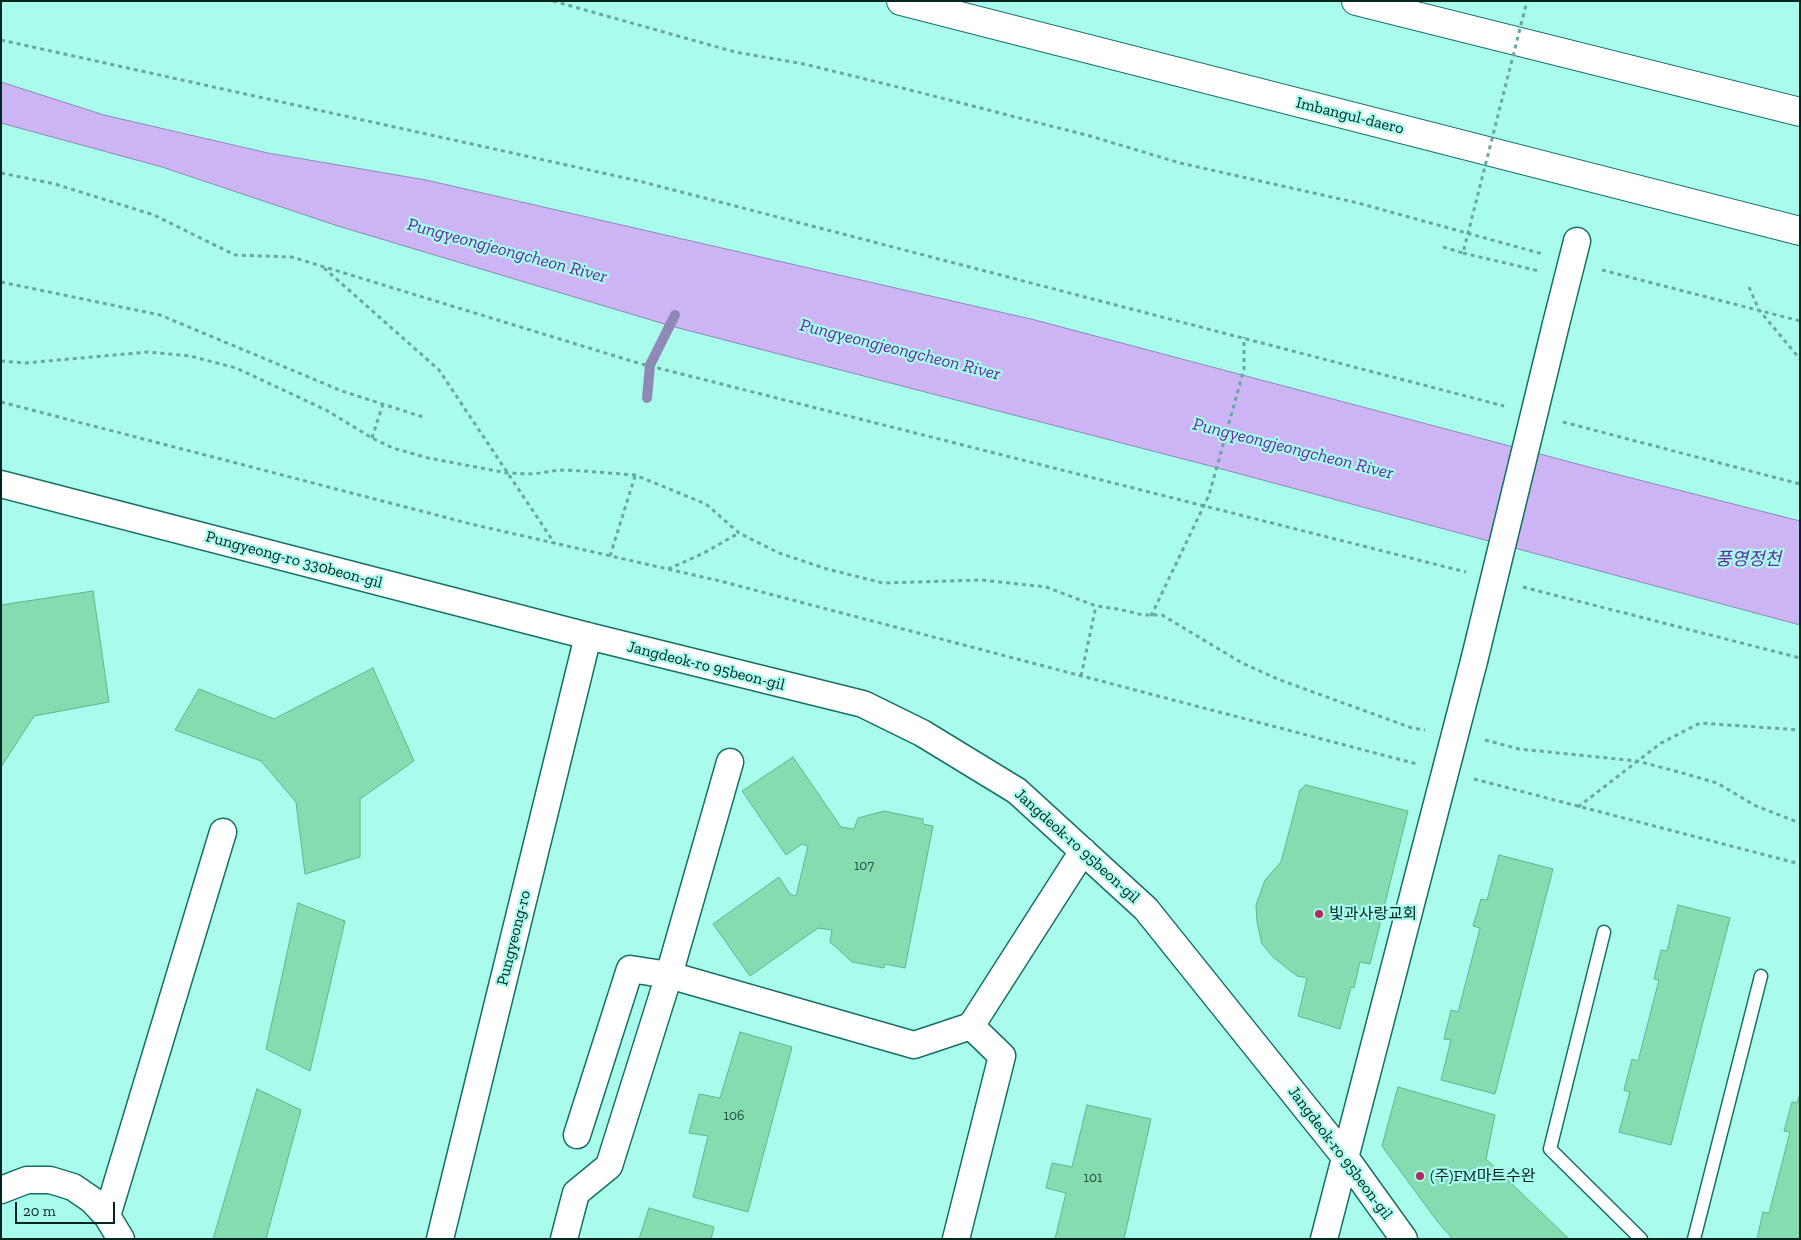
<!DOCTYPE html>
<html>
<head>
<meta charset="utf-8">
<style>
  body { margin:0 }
  #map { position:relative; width:1801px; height:1240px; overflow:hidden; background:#a9fbec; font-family:"Zilla Slab",serif }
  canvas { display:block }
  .frame { position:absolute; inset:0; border:2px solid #012520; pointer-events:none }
  .scale { position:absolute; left:15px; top:1202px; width:100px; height:22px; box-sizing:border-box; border:2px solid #012520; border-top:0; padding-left:6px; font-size:15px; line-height:18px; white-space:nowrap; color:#012520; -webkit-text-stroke:4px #a9fbec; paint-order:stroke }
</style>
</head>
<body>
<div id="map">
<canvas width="1801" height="1240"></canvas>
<div class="frame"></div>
<div class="scale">20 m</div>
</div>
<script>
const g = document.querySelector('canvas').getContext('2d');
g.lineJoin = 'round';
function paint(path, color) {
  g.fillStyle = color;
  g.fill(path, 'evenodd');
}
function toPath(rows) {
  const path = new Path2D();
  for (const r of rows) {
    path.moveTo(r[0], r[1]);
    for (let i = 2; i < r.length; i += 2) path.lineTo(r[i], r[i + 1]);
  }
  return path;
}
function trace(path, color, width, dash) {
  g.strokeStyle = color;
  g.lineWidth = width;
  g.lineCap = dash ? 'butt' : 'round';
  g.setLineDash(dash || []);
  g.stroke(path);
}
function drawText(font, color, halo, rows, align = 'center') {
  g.font = font + ' "Zilla Slab","Noto Sans KR",serif';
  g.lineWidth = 4.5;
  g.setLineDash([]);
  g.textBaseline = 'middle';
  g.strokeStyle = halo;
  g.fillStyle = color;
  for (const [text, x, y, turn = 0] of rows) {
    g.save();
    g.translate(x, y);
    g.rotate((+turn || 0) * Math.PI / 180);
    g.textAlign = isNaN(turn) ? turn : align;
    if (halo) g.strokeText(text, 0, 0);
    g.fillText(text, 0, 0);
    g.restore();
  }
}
const water = toPath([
  [1,82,104,115,268,153,426,180,1035,320,1604,471,1800,521,1800,625,1218,468,671,326,338,226,162,167,1,123,1,82]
]);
paint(water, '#ccb4f5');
trace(water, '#8f89b5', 1);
trace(toPath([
  [647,398,650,365,675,315]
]), '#8f89b5', 10);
const building = toPath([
  [93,591,109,702,34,716,1,767,1,605,93,591],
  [373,668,414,761,360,799,360,857,305,874,296,802,261,761,175,730,199,689,274,719,373,668],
  [793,757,841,827,854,829,858,818,884,811,923,819,923,824,933,826,905,968,885,964,884,968,852,962,830,942,832,930,818,928,750,976,713,924,779,877,790,894,796,896,808,846,802,844,786,855,742,791,793,757],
  [1306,785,1408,811,1370,964,1360,962,1354,988,1351,987,1340,1029,1298,1016,1307,978,1297,976,1273,957,1262,944,1257,922,1256,905,1265,880,1281,862,1300,790,1306,785],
  [1499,855,1553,869,1495,1094,1441,1080,1451,1040,1444,1039,1451,1010,1458,1012,1480,928,1473,926,1481,899,1487,900,1499,855],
  [298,903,345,921,310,1071,266,1049,298,903],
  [1678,905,1730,918,1671,1145,1619,1132,1630,1092,1624,1090,1632,1059,1638,1061,1659,980,1654,979,1661,950,1667,951,1678,905],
  [740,1032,792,1047,748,1212,693,1197,708,1136,689,1133,699,1094,720,1098,740,1032],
  [1398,1087,1495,1115,1486,1159,1569,1239,1453,1239,1437,1221,1382,1146,1398,1087],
  [257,1089,301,1110,266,1239,213,1239,257,1089],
  [1800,1094,1800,1239,1757,1239,1763,1212,1769,1213,1790,1132,1784,1131,1792,1102,1797,1103,1800,1094],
  [1087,1105,1151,1119,1124,1239,1055,1239,1066,1193,1046,1188,1052,1163,1072,1167,1087,1105],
  [649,1208,714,1227,711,1239,639,1239,649,1208]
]);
paint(building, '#86dcb1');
trace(building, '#5fb58c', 1);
const lane = toPath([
  [1604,932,1550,1149,1641,1239],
  [1694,1239,1761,976]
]);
const street = toPath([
  [1556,324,1577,241],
  [1,484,588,636,863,704,922,733,1017,791,1146,909,1345,1157,1404,1239],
  [730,762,669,975,914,1045,971,1026,1083,851],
  [1,1190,27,1180,50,1180,73,1187,92,1200,107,1216,121,1239],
  [107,1216,223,832],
  [440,1239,588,636],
  [564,1239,576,1193,609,1166,669,975,630,969,577,1135],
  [956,1239,1002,1056,971,1026],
  [1324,1239,1474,661]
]);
const secondary = toPath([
  [901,1,1800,231],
  [1356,1,1800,112]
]);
trace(lane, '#167165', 15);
trace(street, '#167165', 29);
trace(secondary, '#167165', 30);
trace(toPath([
  [553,1,735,52,804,64,914,91,1090,136,1180,163,1358,203,1543,254],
  [1,40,639,181,1504,406],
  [1,173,55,184,154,215,235,255,292,257,638,363,1466,572],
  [1463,253,1539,271],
  [324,268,439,370,555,544],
  [1602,270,1800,321],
  [1,282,160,315,342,391,423,417],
  [1749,287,1759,310,1800,359],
  [1,361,25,363,148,352,190,356,236,368,326,410,372,438,393,448,428,458,507,473,534,474,559,470,584,471,635,475,706,504,739,533,779,553,827,569,883,583,982,580,1046,587,1096,606,1118,609,1143,615,1162,615,1242,663,1280,680,1412,728,1425,730],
  [1,402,471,524,720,581,1417,764],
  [1563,422,1800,484],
  [372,438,383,404],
  [610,556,635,476],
  [668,569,702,554,739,533],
  [1523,587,1800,658],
  [1151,616,1209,495,1244,369,1244,337],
  [1081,676,1096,606],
  [1485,740,1519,749,1637,761,1679,772,1717,783,1756,806,1800,823],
  [1474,779,1800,864],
  [1578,807,1661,743,1700,723,1800,730]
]), '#68a89d', 3, [4, 4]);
trace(lane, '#fff', 12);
trace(street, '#fff', 26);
trace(secondary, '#fff', 28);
const streetBridge = toPath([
  [1474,661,1556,324]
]);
trace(streetBridge, '#167165', 29, []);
trace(toPath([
  [1443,247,1463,253,1527,1]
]), '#68a89d', 3, [4, 4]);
trace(streetBridge, '#fff', 26);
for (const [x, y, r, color] of [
  [1319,914,5,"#b42862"],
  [1420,1176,5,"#b42862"]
]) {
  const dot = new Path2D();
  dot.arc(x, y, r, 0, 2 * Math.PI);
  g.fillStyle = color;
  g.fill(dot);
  trace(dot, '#a9fbec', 2);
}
drawText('14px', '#225344', null, [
  ["107",864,866],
  ["106",734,1116],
  ["101",1093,1178]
]);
drawText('16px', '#012520', '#a9fbec', [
  ["Imbangul-daero",1350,116,14],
  ["Pungyeong-ro 330beon-gil",294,560,15],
  ["Jangdeok-ro 95beon-gil",706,666,14],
  ["Jangdeok-ro 95beon-gil",1077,846,42],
  ["Pungyeong-ro",514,938,-76],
  ["Jangdeok-ro 95beon-gil",1340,1153,53]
]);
drawText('16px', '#012520', '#a9fbec', [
  ["빛과사랑교회",1329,914],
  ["(주)FM마트수완",1430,1176]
], 'left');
drawText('italic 18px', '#6629a4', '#a9fbec', [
  ["Pungyeongjeongcheon River",507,251,15],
  ["Pungyeongjeongcheon River",900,350,14],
  ["Pungyeongjeongcheon River",1293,449,14],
  ["풍영정천",1748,560]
]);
</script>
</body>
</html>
